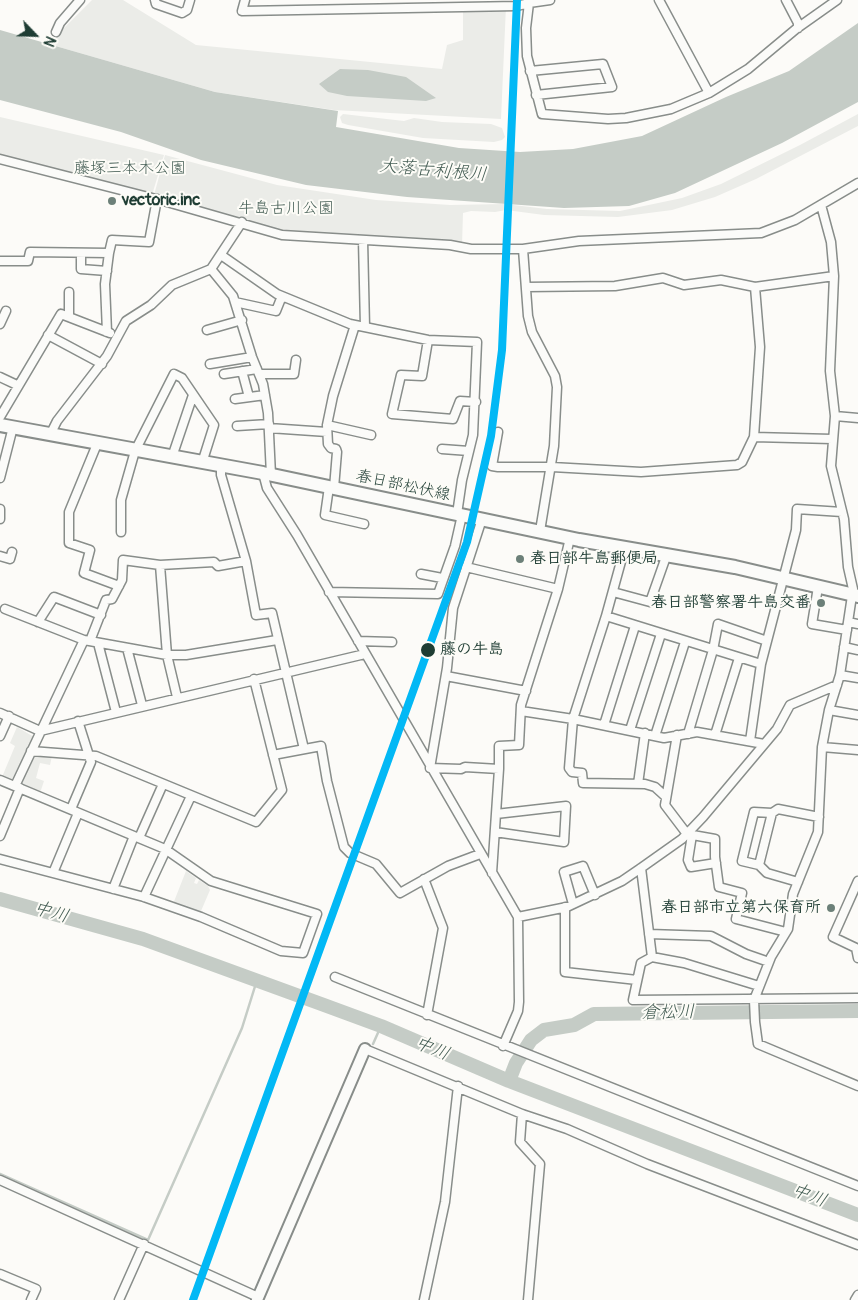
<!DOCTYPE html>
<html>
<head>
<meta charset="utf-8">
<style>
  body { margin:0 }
  #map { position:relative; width:858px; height:1300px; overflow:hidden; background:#fcfbf8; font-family:Pangolin,sans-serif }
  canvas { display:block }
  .north { position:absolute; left:10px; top:10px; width:50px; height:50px; -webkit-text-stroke:4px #fdfcf7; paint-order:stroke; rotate:114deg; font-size:14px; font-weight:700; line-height:20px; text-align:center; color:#1f3d34 }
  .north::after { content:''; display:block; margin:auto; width:18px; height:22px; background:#1f3d34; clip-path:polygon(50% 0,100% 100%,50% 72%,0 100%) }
</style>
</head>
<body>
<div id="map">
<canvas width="858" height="1300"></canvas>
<div class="north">N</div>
</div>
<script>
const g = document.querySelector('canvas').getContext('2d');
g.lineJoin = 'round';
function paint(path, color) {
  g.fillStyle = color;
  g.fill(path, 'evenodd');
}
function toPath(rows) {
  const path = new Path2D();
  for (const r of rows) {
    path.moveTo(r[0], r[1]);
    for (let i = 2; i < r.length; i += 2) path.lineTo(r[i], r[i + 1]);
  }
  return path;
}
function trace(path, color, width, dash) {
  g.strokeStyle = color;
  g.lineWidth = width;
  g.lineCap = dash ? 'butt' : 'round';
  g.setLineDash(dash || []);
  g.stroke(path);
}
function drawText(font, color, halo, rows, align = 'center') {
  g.font = font + ' Pangolin,"Klee One",sans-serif';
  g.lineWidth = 4;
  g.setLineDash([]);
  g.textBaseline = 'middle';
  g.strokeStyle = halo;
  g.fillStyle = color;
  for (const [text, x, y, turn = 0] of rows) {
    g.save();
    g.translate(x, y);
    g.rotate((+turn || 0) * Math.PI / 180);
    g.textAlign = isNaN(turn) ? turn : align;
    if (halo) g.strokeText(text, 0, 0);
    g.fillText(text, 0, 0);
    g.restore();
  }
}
paint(toPath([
  [92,0,123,0,196,45,442,69,447,45,463,40,463,6,506,6,501,119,334,110,215,92,52,45,60,32],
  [343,114,404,121,414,118,442,122,491,124,502,128,505,137,502,140,494,142,423,138,348,125,342,123,340,117],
  [858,114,858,126,756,179,715,197,672,210,618,217,544,215,506,210,495,212,471,211,463,213,462,245,281,231,154,195,165,155,277,185,376,200,450,205,505,204,547,209,620,211,682,198,721,184,800,145],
  [0,117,164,155,152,195,0,157],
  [17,727,34,737,11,781,2,777,15,746,10,743],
  [35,754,52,756,50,765,40,763,36,778,44,781,40,793,21,785],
  [186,871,196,878,194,883,197,884,199,880,208,886,210,890,201,911,197,912,173,904]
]), '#ebece8');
paint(toPath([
  [858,23,858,102,782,143,675,193,629,206,564,208,407,197,306,185,201,160,121,132,0,100,0,30,215,92,338,111,336,127,459,148,520,152,573,149,642,136,726,97,789,71],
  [340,69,368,70,406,77,436,98,426,101,347,96,328,92,319,84]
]), '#c5ccc6');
trace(toPath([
  [373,1044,381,1026],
  [0,1174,148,1240,242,1028,257,980],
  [299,1214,365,1062]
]), '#c5ccc6', 2.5);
trace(toPath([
  [0,899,143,939,324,1005,381,1026,509,1081,858,1215],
  [509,1081,516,1063,531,1040,544,1030,574,1025,594,1014,858,1011]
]), '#c5ccc6', 14);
const minor = toPath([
  [155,0,156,4,182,13,187,10,190,0],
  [245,0,242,11,517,6,529,3],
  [550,0,529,3,526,28,527,56,542,114,608,119,626,118,671,109,709,93,748,69,796,29,837,0],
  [659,0,709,93],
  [786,0,798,23,798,28],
  [56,32,60,23,80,0],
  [530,71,603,64,612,87,536,95],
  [0,159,160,200,282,235,450,245,471,249,523,249,579,241,761,233,795,220,858,183],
  [821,205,831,242,834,276,830,371,835,416,831,466,844,519,848,567,853,589,840,675,829,710,822,747,818,832,793,894,788,929,771,957,754,1000,755,1022,758,1044,858,1086],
  [363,240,365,327],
  [523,249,528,316,532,332,555,376,557,387,554,446,540,531],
  [81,253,81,269,107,271],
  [109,253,112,240,149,242,157,199],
  [221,255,277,294,350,324,428,340,477,342,473,435,462,480,457,514],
  [0,261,28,261,30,252,109,253,105,284,107,332],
  [211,269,233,296,252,357,263,384,268,413,271,475],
  [526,287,615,286,663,278,684,285,721,280,755,287,834,276],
  [235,302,276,311,282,296],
  [69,317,69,292],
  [0,324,6,311],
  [207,330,242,320],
  [48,335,102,364],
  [428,340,422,376,401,375,392,414,453,419,460,401,476,402],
  [210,364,252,357],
  [242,371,249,397],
  [224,374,257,369],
  [259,374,294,374,296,360],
  [0,377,17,385],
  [235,399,265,395],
  [835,416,858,418],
  [0,417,61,314,110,333],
  [327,425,371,435],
  [237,426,269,424],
  [269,428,327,432],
  [498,432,492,466,498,467,552,467,641,472,737,465,742,462,754,437,760,347,755,287],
  [50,435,57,421,107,356,126,321,151,305,172,285,211,269,242,222],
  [754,437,832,439],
  [97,444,69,512,69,543,90,550,84,573,119,586],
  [442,449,469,451],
  [172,457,193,395],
  [221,466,221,475,246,561,256,615,272,613,304,749],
  [263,473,267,488,297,535,518,917,519,1002,518,1011,503,1046],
  [0,478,13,427],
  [329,487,325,515,364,524],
  [334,488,337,452,336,449,331,448,328,444,327,425,333,396,355,325],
  [0,509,0,519],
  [121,532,121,500,135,451,174,374,182,378,214,425,202,463],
  [625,547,606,616,573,719,569,768,572,772,582,773,583,783,645,784,655,787,666,797],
  [0,556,10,559,12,552],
  [160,565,167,655,177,697],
  [466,567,558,589],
  [421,574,442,578],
  [818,587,812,624,847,630],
  [329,592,438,594,455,546,462,515],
  [613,592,650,602,667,554],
  [5,609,84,640,167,655,186,655,277,640],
  [606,616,761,664],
  [38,622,54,597,101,615],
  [848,622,858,624],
  [90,641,106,600,112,599,122,580,123,560,160,565,214,562,218,566,246,561],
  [358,641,392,642],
  [98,643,116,712],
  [844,647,858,650],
  [127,648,142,705],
  [840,675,858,678],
  [446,676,526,691],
  [829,710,858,715],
  [521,711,573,719,664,738,697,732,764,744],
  [0,713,40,731,365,654],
  [604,725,635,626],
  [630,730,661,634],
  [688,734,713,650,718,624,767,641],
  [677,735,665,805,687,834,715,839,715,857,719,887,742,893,736,919,786,932],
  [715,735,739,658],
  [0,736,9,716],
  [655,736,685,642],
  [750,741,761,664,796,530,797,509,842,512],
  [822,747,858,750],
  [31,751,96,756,256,822,282,790,254,679],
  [273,755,321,746,327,781,344,847,350,853,376,864,400,893,448,866,480,854],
  [430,768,461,769,465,767,499,769,499,746,519,745,521,705,558,589,570,538],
  [430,768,447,668,453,608,482,519],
  [0,780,165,849,211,881,317,914,303,953,281,951,201,917,144,897,0,859],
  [638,784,645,733],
  [15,786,84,640],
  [71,809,91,762,78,721],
  [495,832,564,842,566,806,496,814],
  [692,835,688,860,691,867,716,863],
  [0,836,20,788],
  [139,838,163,784],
  [759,865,772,813],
  [641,868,652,957],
  [53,873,78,813],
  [492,873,499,769],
  [424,879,443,928,427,1015],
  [858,881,833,937,856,948,858,958],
  [798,882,767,873,759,865,742,861,754,812,772,813,778,809,819,817],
  [113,889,134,836],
  [144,897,191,796],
  [573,904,564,872,583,866,595,895],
  [565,907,565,972,637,980],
  [518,917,567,907,622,881,641,868,682,839,703,817,777,729,790,705,837,685],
  [649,934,711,936,746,954,769,962],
  [335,977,858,1186],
  [759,986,684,963,652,957,641,963,633,1000,858,998],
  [365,1049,522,1114,567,1129,647,1164,858,1245],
  [522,1114,520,1142,540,1164,528,1300],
  [0,1180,258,1297],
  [0,1274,36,1289,31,1300],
  [119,1300,144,1244],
  [424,1300,445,1202,458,1086],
  [855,1300,858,1295]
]);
const tertiary = toPath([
  [257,1300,365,1049]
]);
const primary = toPath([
  [0,425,263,473,579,540,735,567,858,596]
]);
trace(minor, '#888d8a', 11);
trace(tertiary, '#888d8a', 14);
trace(primary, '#888d8a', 16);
trace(minor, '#fbfbf9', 8);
trace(tertiary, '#fbfbf9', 10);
trace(primary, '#fbfbf9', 12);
trace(toPath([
  [193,1300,467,542,491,436,502,350,517,0]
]), '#02b8f5', 8);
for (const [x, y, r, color] of [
  [112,201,5,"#6c8079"],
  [520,559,5,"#6c8079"],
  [821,603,5,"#6c8079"],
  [428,650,8,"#1f3d34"],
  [831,908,5,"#6c8079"]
]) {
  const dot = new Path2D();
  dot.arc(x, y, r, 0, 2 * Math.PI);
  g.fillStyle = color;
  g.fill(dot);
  trace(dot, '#fdfcf7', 2);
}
drawText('16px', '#455e55', '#fdfcf7', [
  ["藤塚三本木公園",130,169],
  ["牛島古川公園",286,209]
]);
drawText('bold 16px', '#1f3d34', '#fdfcf7', [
  ["vectoric.inc",122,201],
  ["春日部牛島郵便局",530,559],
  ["春日部警察署牛島交番",811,603,"right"],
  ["春日部市立第六保育所",821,908,"right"]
], 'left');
drawText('16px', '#1f3d34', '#fdfcf7', [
  ["春日部松伏線",403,486,12]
]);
drawText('bold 16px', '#1f3d34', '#fdfcf7', [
  ["藤の牛島",440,650]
], 'left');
drawText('italic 18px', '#435c53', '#fdfcf7', [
  ["大落古利根川",433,171,5],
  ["中川",51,913,16],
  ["倉松川",668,1013,-1],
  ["中川",432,1049,22],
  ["中川",809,1196,21]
]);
</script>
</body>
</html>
